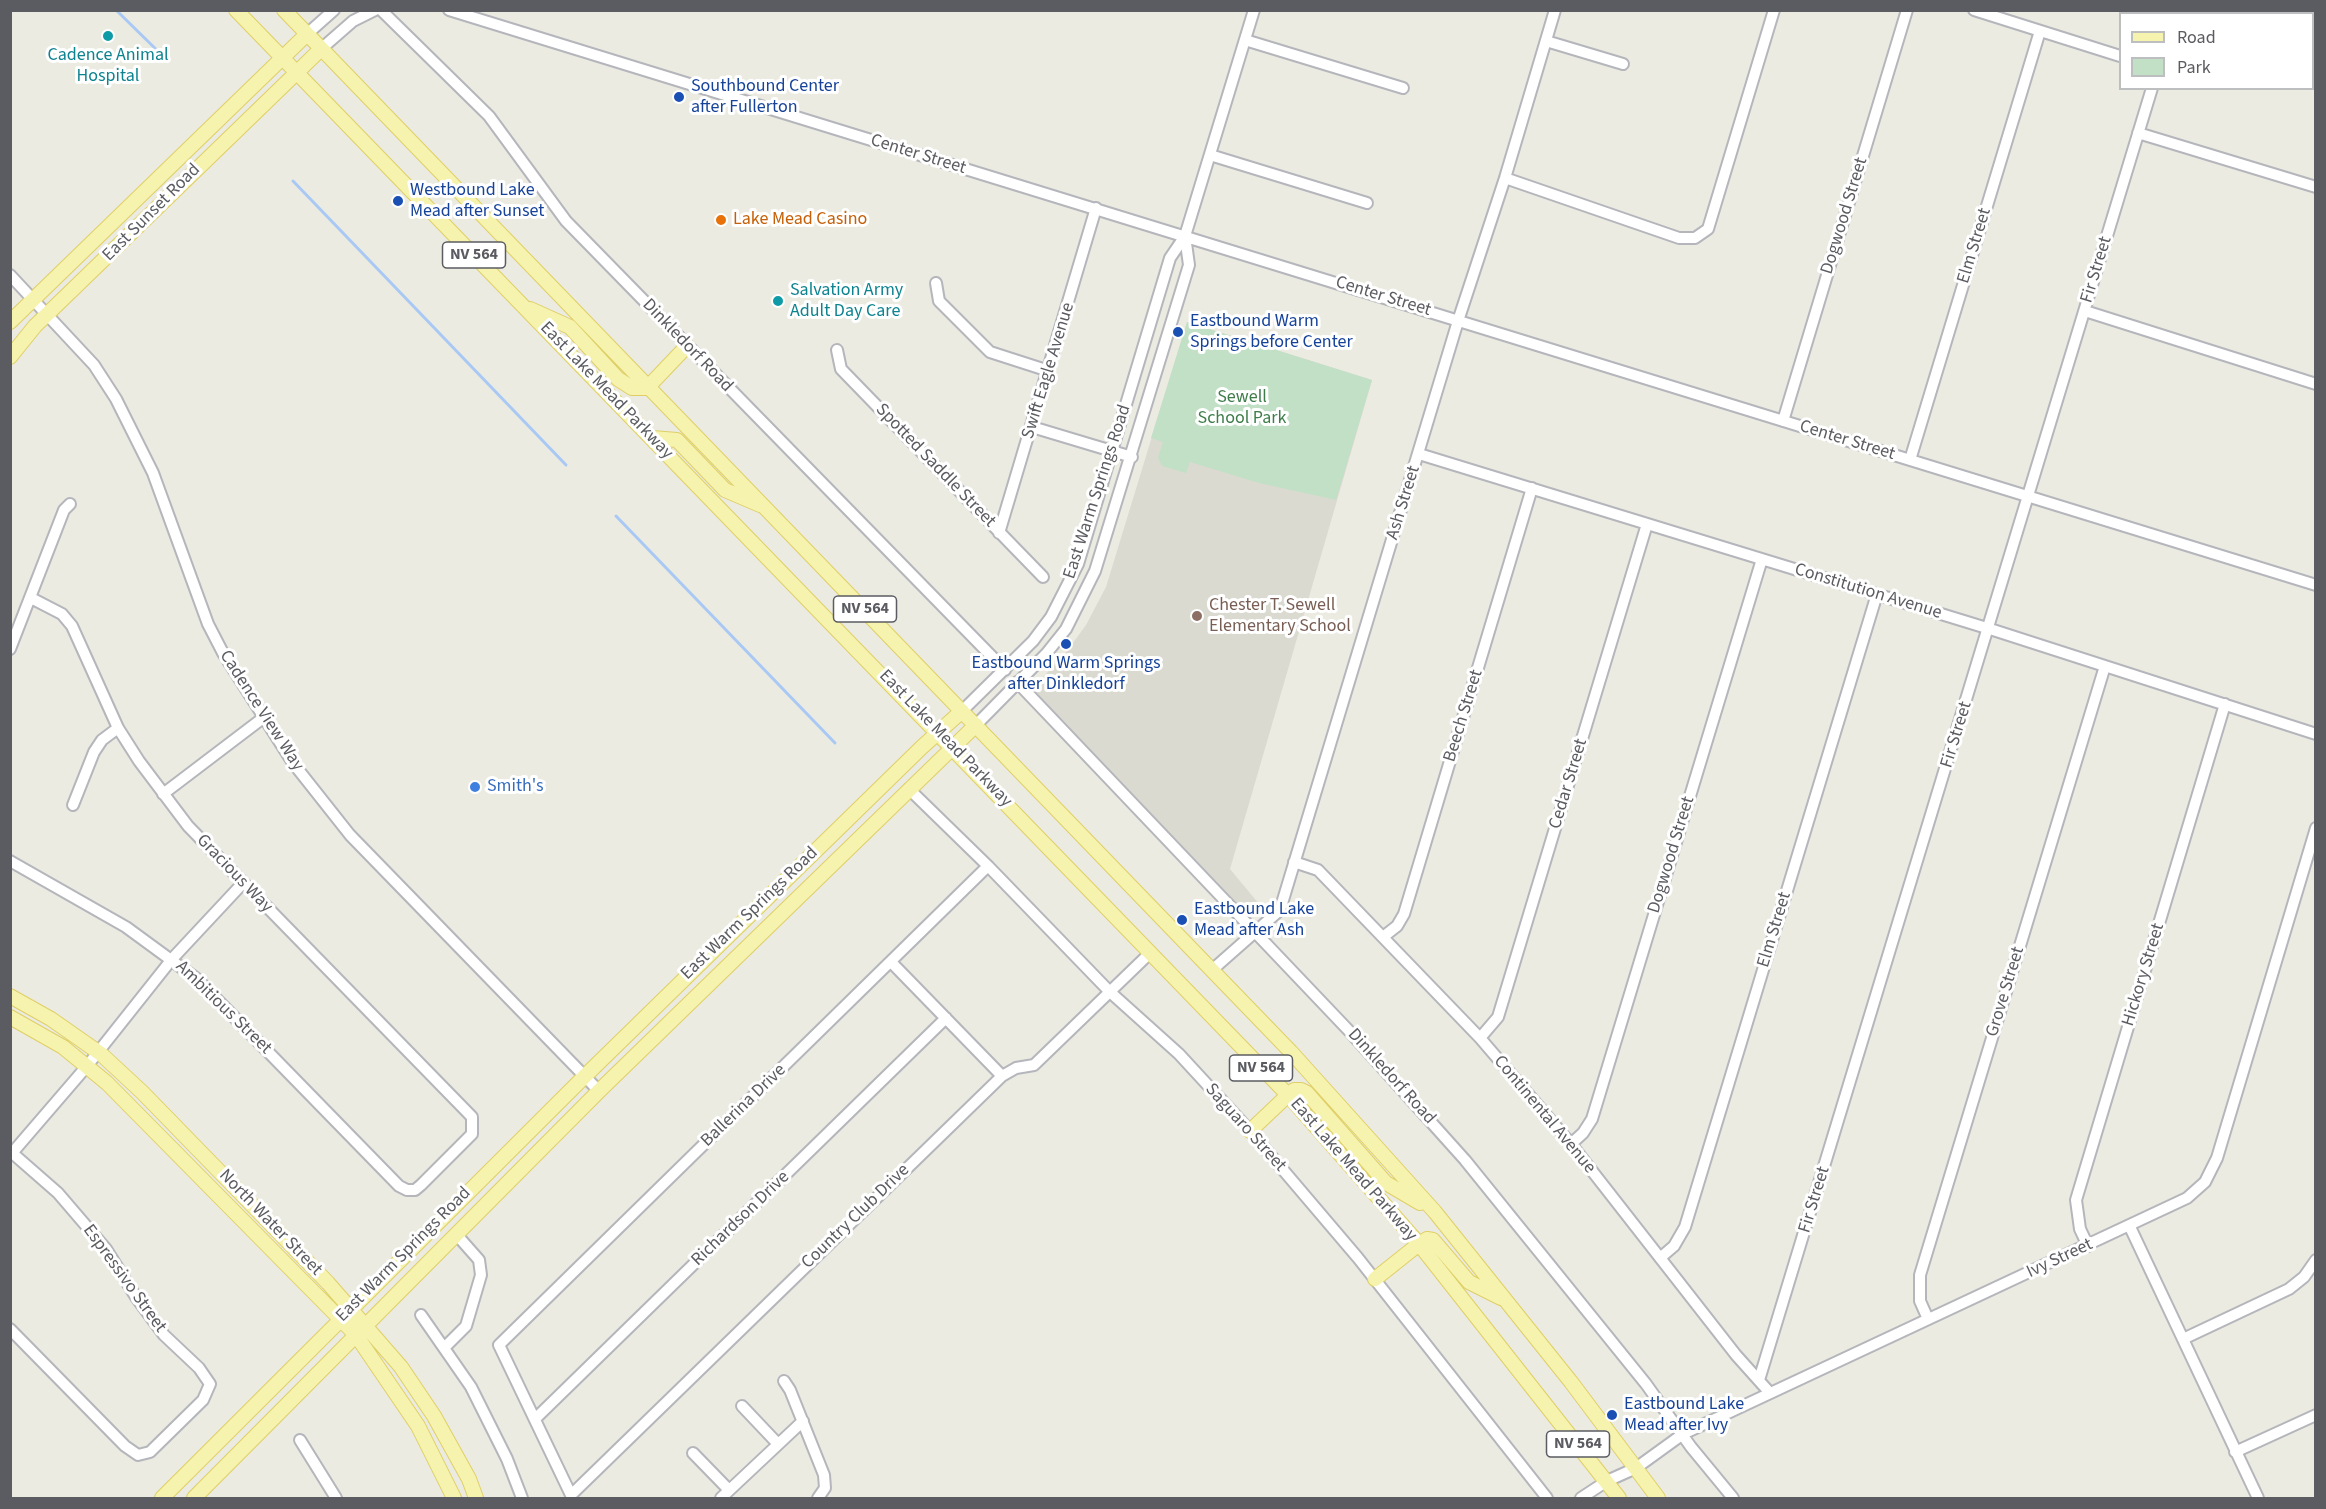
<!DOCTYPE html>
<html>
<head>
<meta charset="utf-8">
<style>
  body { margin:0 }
  #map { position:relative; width:2326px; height:1509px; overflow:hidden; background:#ebebe2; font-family:"Source Sans 3",sans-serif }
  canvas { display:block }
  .frame { position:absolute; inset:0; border:12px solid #5b5c61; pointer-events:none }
  .legend { position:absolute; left:2119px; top:12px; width:195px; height:78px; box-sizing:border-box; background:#fff; border:2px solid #bdbec0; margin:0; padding:8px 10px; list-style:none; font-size:18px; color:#5b5c61 }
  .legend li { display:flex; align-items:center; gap:12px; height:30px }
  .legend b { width:30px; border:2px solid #bdbec0 }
</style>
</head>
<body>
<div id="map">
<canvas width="2326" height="1509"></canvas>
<div class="frame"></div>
<ul class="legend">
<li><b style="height:8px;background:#f5f3ae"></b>Road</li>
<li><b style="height:16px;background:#c1e0c6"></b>Park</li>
</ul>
</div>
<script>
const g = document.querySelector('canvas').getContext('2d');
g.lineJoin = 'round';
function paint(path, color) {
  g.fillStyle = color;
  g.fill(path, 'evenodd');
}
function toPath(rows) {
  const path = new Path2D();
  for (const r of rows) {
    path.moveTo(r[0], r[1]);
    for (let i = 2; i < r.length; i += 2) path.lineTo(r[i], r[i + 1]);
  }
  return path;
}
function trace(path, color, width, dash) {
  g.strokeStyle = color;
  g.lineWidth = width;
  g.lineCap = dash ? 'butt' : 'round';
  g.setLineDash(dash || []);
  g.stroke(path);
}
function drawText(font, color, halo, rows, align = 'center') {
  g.font = font + ' "Source Sans 3",sans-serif';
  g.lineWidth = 6;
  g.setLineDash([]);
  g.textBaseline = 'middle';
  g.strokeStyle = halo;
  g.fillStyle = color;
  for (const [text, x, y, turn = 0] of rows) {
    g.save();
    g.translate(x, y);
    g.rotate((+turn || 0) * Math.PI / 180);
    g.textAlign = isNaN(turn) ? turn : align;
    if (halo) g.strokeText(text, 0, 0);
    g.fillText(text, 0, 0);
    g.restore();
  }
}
paint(toPath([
  [1187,322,1372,380,1230,869,1264,910,1241,924,1021,693,1045,675,1067,651,1086,625,1106,587]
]), '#dbdad1');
paint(toPath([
  [1187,322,1372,380,1336,500,1259,483,1190,462,1186,473,1162,466,1158,458,1163,442,1151,438]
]), '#c1e0c6');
trace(toPath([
  [116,10,168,61],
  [293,181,566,465],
  [616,516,835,743]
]), '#a9c9f4', 3);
const minor = toPath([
  [381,10,489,116,566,221,1005,670],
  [449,10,2316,585],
  [1974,10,2120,56],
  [2175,14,2176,10],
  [307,34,334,10],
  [1245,40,1403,88],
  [1546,41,1623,64],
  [321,49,353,21,375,10],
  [2138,133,2316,187],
  [1210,155,1367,203],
  [1505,178,1679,238,1695,238,1708,229,1774,10],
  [10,275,94,365,116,399,153,473,208,624,223,653,293,763,350,835,599,1091],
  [936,283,939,301,990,352,1049,371],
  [2085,311,2316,384],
  [837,350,841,369,1043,577],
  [1783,421,1907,10],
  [1032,427,1132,457],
  [1419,454,1990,629,2316,734],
  [1910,460,2040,31],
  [999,533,1096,208],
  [10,649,64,510,70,504],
  [1017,682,1352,1034,1465,1160,1646,1384,1691,1447,1733,1498],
  [962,711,1033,641,1051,617,1078,564,1170,258,1185,236,1254,10],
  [976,725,1046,654,1066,629,1095,571,1189,265,1185,236],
  [909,789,988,866,1110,992,1179,1054,1250,1131,1358,1258,1547,1498],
  [163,794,263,718],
  [73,805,94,752,102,740,118,728],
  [10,861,126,927,197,979,399,1186,407,1190,415,1190,421,1185,472,1134,472,1117,188,826,139,761,118,728,72,626,62,614,31,598],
  [1294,862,1318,870,1480,1038,1571,1144,1736,1355,1770,1393],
  [988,866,499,1345,571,1495,1002,1076,1016,1068,1034,1065,1150,953],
  [1383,937,1397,926,1404,914,1532,488],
  [891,962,1002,1076],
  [1212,970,1280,910,1458,321,1505,178,1555,10],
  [1480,1038,1498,1017,1647,524],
  [1571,1144,1583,1133,1592,1119,1762,559],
  [10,1151,58,1193,106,1249,136,1297,164,1335,199,1368,210,1384,203,1400,150,1452,138,1455,125,1446,10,1329],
  [13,1152,87,1066,172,959,243,883],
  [2130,1227,2258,1498],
  [2088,1246,2080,1229,2076,1200,2225,704],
  [1660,1258,1674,1246,1685,1227,1877,594],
  [421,1315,471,1387,507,1459,522,1498],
  [1928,1319,1920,1301,1920,1275,2105,666],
  [2183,1339,2289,1289,2304,1277,2316,1260],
  [444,1348,466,1326,481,1275,479,1260,456,1234],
  [1759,1380,2152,88],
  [784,1381,790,1390,824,1475,825,1488,818,1498],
  [742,1406,778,1444],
  [535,1419,946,1018],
  [300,1440,336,1498],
  [2235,1452,2316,1415],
  [693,1453,729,1490],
  [721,1498,803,1421],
  [1581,1498,1607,1481,1636,1468,1683,1434,2187,1198,2205,1182,2217,1158,2316,828]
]);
const major = toPath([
  [236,10,1288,1095,1419,1244,1619,1498],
  [284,10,1291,1052,1435,1212,1571,1382,1658,1498],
  [530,309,570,327,618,379,632,388,647,388,687,346],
  [10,322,307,34],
  [10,357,35,326,321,49],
  [652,438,677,440,725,490,760,505],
  [10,996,51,1019,101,1054,142,1092,328,1283,401,1367,434,1416,469,1479,476,1498],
  [10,1017,63,1047,107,1083,356,1335,418,1426,454,1498],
  [1250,1131,1288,1095,1294,1090,1301,1090,1307,1093,1386,1183,1420,1203],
  [1375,1279,1419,1244,1427,1239,1433,1240,1469,1282,1501,1298],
  [162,1498,585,1076,922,747,962,711],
  [194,1498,599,1091,976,725]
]);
trace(minor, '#b5b6bb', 14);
trace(major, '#e0cf67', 16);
trace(minor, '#fff', 10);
trace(major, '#f5f3ae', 14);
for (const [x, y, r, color] of [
  [108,36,6,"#0f9aa8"],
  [679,97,6,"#1a4fb4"],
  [398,201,6,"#1a4fb4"],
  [721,220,6,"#e8710a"],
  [778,301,6,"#0f9aa8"],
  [1178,332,6,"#1a4fb4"],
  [1197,616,6,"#8d6e63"],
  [1066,644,6,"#1a4fb4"],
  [475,787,6,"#3f7fe0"],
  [1182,920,6,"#1a4fb4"],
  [1612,1415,6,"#1a4fb4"]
]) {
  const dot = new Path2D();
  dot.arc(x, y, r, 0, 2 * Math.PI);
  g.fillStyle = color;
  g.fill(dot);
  trace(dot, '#fff', 2);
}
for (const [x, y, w] of [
  [474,255,63],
  [865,609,63],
  [1261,1068,63],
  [1578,1444,63]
]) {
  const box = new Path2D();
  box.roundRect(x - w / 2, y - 13, w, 26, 4.5);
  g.fillStyle = '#fff';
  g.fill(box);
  trace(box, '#5b5c61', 1.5);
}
drawText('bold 16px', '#5b5c61', null, [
  ["NV 564",474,255],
  ["NV 564",865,609],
  ["NV 564",1261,1068],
  ["NV 564",1578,1444]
]);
drawText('18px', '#0d838f', '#fff', [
  ["Cadence Animal",108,56],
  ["Hospital",108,77],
  ["Salvation Army",790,291,"left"],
  ["Adult Day Care",790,312,"left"]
]);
drawText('18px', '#164399', '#fff', [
  ["Southbound Center",691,87],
  ["after Fullerton",691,108],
  ["Westbound Lake",410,191],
  ["Mead after Sunset",410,212],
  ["Eastbound Warm",1190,322],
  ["Springs before Center",1190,343],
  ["Eastbound Warm Springs",1066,664,"center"],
  ["after Dinkledorf",1066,685,"center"],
  ["Eastbound Lake",1194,910],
  ["Mead after Ash",1194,931],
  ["Eastbound Lake",1624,1405],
  ["Mead after Ivy",1624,1426]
], 'left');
drawText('18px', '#5b5c61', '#fff', [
  ["Center Street",918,155,17],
  ["East Sunset Road",152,213,-45],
  ["Dogwood Street",1845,216,-73],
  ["Elm Street",1975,246,-73],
  ["Fir Street",2097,270,-73],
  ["Center Street",1383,297,17],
  ["Dinkledorf Road",687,346,46],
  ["Swift Eagle Avenue",1049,371,-73],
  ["East Lake Mead Parkway",606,391,46],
  ["Center Street",1847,441,17],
  ["Spotted Saddle Street",935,466,46],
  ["East Warm Springs Road",1098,492,-72],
  ["Ash Street",1404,503,-73],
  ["Constitution Avenue",1868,592,17],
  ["Cadence View Way",261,711,57],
  ["Beech Street",1464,716,-73],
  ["Fir Street",1957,735,-73],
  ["East Lake Mead Parkway",945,739,46],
  ["Cedar Street",1569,784,-73],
  ["Dogwood Street",1672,855,-73],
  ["Gracious Way",234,874,46],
  ["East Warm Springs Road",750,914,-44],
  ["Elm Street",1775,930,-73],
  ["Hickory Street",2144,975,-73],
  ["Grove Street",2006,992,-73],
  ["Ambitious Street",223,1008,44],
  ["Dinkledorf Road",1391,1077,48],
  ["Ballerina Drive",744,1106,-44],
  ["Continental Avenue",1544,1115,50],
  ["Saguaro Street",1245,1128,48],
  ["East Lake Mead Parkway",1353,1170,49],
  ["Fir Street",1815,1200,-73],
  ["Country Club Drive",856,1217,-44],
  ["Richardson Drive",741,1219,-44],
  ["North Water Street",270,1223,46],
  ["East Warm Springs Road",404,1255,-45],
  ["Ivy Street",2060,1259,-25],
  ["Espressivo Street",124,1279,54]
]);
drawText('18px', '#c56008', '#fff', [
  ["Lake Mead Casino",733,220]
], 'left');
drawText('18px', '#3e7d4a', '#fff', [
  ["Sewell",1242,398],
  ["School Park",1242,419]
]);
drawText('18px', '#785e54', '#fff', [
  ["Chester T. Sewell",1209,606],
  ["Elementary School",1209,627]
], 'left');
drawText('18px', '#366cbe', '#fff', [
  ["Smith's",487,787]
], 'left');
</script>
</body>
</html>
